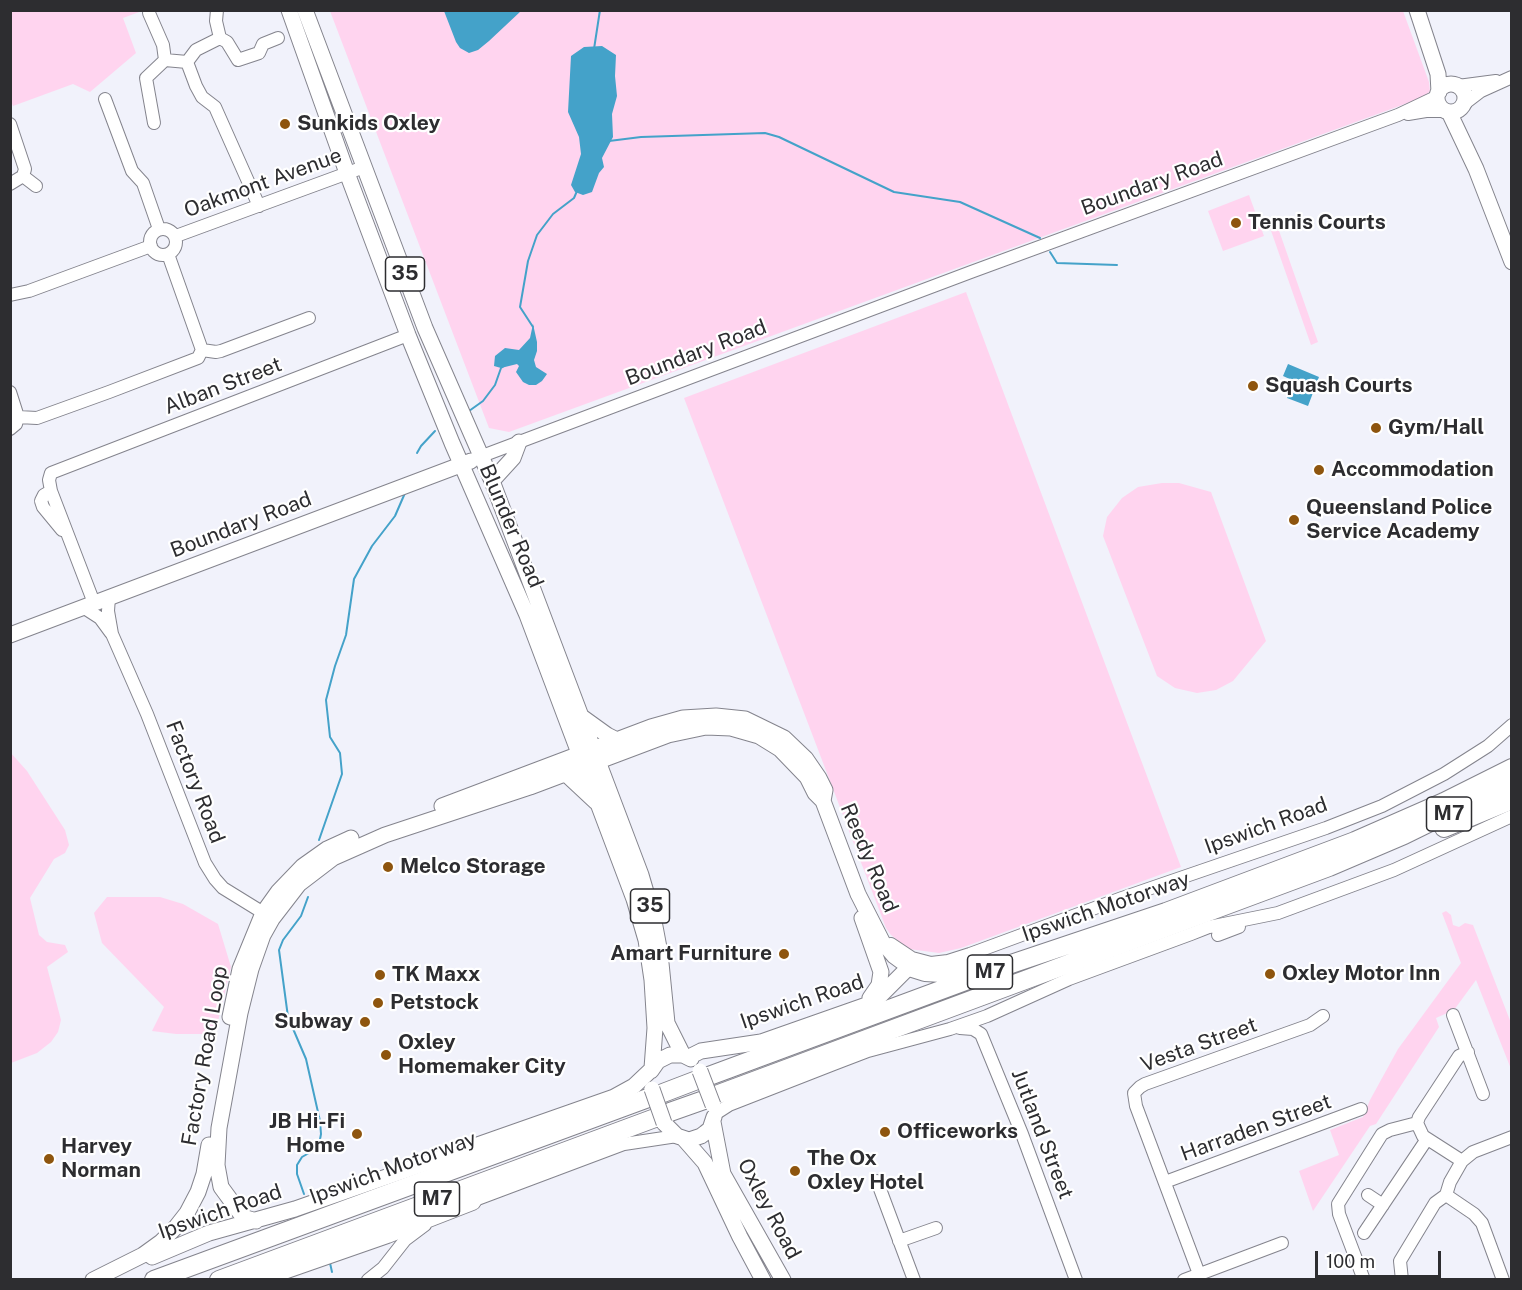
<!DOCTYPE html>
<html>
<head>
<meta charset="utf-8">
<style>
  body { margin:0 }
  #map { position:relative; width:1522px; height:1290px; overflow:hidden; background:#f1f2fb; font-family:"Public Sans",sans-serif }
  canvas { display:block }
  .frame { position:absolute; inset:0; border:12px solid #2d2d30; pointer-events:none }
  .scale { position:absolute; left:1315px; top:1251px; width:126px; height:27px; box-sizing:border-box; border:3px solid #2d2d30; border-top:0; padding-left:8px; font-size:18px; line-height:21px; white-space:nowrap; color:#2d2d30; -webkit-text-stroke:4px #fff; paint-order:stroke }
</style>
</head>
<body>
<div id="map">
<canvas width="1522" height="1290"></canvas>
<div class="frame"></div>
<div class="scale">100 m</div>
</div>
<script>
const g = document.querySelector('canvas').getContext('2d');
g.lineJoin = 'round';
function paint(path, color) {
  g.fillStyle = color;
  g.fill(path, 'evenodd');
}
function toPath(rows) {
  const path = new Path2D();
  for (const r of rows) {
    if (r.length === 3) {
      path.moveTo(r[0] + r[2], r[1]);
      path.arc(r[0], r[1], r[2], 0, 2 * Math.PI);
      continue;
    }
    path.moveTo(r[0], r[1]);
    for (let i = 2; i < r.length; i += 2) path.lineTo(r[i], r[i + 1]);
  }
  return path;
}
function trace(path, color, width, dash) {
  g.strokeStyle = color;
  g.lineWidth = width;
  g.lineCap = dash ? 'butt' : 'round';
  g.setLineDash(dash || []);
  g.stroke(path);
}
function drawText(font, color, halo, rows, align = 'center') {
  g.font = font + ' "Public Sans",sans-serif';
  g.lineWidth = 4.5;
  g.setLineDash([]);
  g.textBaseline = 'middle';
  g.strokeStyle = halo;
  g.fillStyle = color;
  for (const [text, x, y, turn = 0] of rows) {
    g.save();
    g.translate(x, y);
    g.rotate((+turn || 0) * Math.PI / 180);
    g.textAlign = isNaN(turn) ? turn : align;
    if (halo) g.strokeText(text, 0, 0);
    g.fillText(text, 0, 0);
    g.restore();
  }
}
paint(toPath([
  [11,10,142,11,123,18,136,53,90,92,73,84,13,106,10,99],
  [330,11,1403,11,1429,82,1430,91,1424,97,509,432,489,428],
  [1249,195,1264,236,1223,251,1208,211],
  [1276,222,1318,342,1311,345,1269,225],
  [966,292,1181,867,961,948,939,953,909,949,891,935,886,928,684,398],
  [1162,483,1179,483,1211,492,1266,641,1233,681,1216,690,1197,693,1175,688,1157,676,1103,536,1107,517,1122,498,1138,487],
  [10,752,27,771,65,830,69,845,65,853,54,859,30,898,39,935,47,942,65,945,68,952,47,967,61,1020,58,1032,51,1042,37,1053,11,1063],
  [107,897,160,897,183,904,218,924,231,967,215,1034,176,1034,152,1031,164,1007,102,943,94,913],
  [1446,911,1451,915,1453,925,1459,927,1465,923,1473,925,1511,1023,1511,1069,1476,980,1454,1010,1436,1018,1439,1027,1376,1124,1370,1126,1313,1211,1299,1171,1339,1155,1330,1130,1363,1117,1370,1100,1398,1049,1461,963,1442,913]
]), '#ffd4ef');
paint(toPath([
  [444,11,521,11,489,41,478,50,469,53,460,48,456,42],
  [602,46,616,55,615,76,617,96,612,114,613,137,602,158,604,167,599,173,592,192,583,195,575,192,571,185,581,154,579,137,568,112,571,56,584,47],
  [533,324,537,342,537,351,534,360,536,367,547,374,542,381,536,385,529,385,523,382,516,372,519,366,517,364,501,368,494,366,495,356,505,348,519,350,530,338],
  [1288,364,1319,377,1308,406,1287,398,1294,381,1283,376]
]), '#44a2c9');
trace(toPath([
  [594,49,600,10],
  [609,141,641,137,765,133,779,137,894,192,960,202,1040,238],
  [1050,252,1057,263,1117,265],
  [533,327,520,307,528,261,537,235,553,214,574,198,577,191],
  [469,411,483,401,495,385,501,368,504,366],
  [417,453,421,446,435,431],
  [319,840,342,774,340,753,330,737,326,700,335,666,346,635,354,579,372,546,395,516,405,493],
  [304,1194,297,1174,297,1165,302,1157,316,1149,319,1145,321,1134,320,1121,306,1059,288,1017,279,950,283,940,301,916,308,897],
  [330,1263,332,1272]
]), '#44a2c9', 2);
const minor = toPath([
  [217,10,216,21,220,38,227,42,238,60,259,53,263,44,278,38],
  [149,13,163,45,165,60,146,78,154,123],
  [165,60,187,62,196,50,220,38],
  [187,62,196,86,202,97,215,107,259,206],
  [1458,86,1496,81],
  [105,99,132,171,143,183,159,229],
  [1464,104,1481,91,1512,77],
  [1408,114,1426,111,1445,111],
  [10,124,25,169,23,176,10,184],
  [23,176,36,186],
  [163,242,13],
  [176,236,364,167],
  [168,254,202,350],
  [10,295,29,291,151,246],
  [202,350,216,352,221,351,309,318],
  [10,392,18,417,16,424,10,429],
  [18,417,37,418,109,392,198,358,202,350],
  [482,456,971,272,1398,115,1438,96],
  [51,491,44,495,41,501,43,507,62,530],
  [109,597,108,611,112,634,147,714,205,863,215,879,223,888,270,917],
  [94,603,51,491,49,480,51,473,408,335],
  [83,607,100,618,111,633],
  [1218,935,1239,927],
  [891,944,912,958,931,963,948,961,970,954,1122,898,1326,828,1382,806,1444,774,1488,746,1512,725],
  [1453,1015,1483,1094],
  [960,1028,973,1029,981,1034,1022,1134,1076,1280],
  [715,1114,729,1105,834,1064,868,1051,950,1029,987,1016,1069,979,1191,934,1209,927,1278,913,1394,870,1512,816],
  [1462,1161,1423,1136,1417,1123,1419,1117,1459,1056,1468,1052],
  [877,1181,914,1280],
  [1165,1182,1361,1109],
  [1368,1195,1383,1205],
  [1446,1195,1474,1214,1482,1223,1503,1280],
  [467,1203,624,1144,677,1136],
  [1364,1233,1427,1139],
  [899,1241,936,1228],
  [1199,1274,1136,1106,1134,1093,1140,1087,1145,1084,1310,1025,1323,1016],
  [368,1280,383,1268,405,1240,425,1225],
  [1184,1280,1282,1243],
  [1364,1280,1339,1214,1338,1204,1382,1134,1390,1130,1417,1123],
  [1402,1280,1400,1261,1435,1203,1446,1195,1450,1182,1462,1161,1473,1152,1512,1137]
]);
const major = toPath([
  [289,10,347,173,408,335,452,443,527,615,634,899,646,940,652,980,655,1028,652,1068],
  [305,10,425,328,492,481,641,875,653,916,660,953,667,1023,683,1055],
  [1417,10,1438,74,1439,92],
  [1451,98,14],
  [1449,112,1476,169,1512,262],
  [492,481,513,458,519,442],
  [10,635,471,461],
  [582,717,607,735,617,740],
  [566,774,596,802],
  [442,806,651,727,683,718,716,716,745,719,784,738,806,759,819,778,825,790,823,801],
  [862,918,881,972,879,985,870,998],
  [230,1017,240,969,263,913,278,892,303,866,327,849,351,838],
  [651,1071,658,1061,670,1055,683,1055,691,1059],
  [713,1122,723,1174,783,1280],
  [664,1123,677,1136,689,1140,701,1136,705,1133,710,1129,714,1117],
  [684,1139,705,1163,740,1237,763,1280],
  [256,1221,243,1217,221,1187,217,1165,219,1128,240,1013,251,969,263,935,272,919,299,884,333,858,385,835,530,787,668,735,706,727,731,728,759,736,780,749,807,777,815,793,823,801,858,894,883,943,894,956,909,967,879,997,872,1003,761,1042,701,1051,689,1057],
  [152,1257,209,1233,295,1209,614,1097,634,1086,652,1069],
  [93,1280,143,1255,161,1242,176,1227,187,1213,198,1192,204,1174,209,1145]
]);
const highway = toPath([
  [1444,828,1512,800],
  [909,967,925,972,942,973,960,970,978,963],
  [709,1076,1011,964,1166,912,1355,841,1444,802,1512,768],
  [663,1093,697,1080],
  [716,1095,1329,867,1404,835,1512,782],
  [670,1112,704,1100],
  [154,1280,648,1098],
  [219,1280,655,1118],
  [255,1280,387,1234,472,1201]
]);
trace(minor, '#84848d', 14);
trace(major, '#84848d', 17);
trace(highway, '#84848d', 20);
trace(minor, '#fff', 12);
trace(major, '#fff', 15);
trace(highway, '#fff', 18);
const majorBridge = toPath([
  [700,1071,713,1105],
  [652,1089,664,1123]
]);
trace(majorBridge, '#84848d', 17, []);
trace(majorBridge, '#fff', 15);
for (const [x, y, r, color] of [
  [285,124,6,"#8e550e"],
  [1236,223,6,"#8e550e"],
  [1253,386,6,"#8e550e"],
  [1376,428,6,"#8e550e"],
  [1319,470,6,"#8e550e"],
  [1294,520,6,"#8e550e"],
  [388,867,6,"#8e550e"],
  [784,954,6,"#8e550e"],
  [1270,974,6,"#8e550e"],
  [380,975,6,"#8e550e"],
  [378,1003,6,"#8e550e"],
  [365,1022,6,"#8e550e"],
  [386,1055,6,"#8e550e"],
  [885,1132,6,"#8e550e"],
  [357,1134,6,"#8e550e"],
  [49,1159,6,"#8e550e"],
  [795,1171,6,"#8e550e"]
]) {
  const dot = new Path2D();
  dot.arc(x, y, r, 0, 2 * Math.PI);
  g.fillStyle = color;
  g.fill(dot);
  trace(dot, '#fff', 2);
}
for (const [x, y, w] of [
  [405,274,39],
  [1449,814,45],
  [650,906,39],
  [990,972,45],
  [437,1199,45]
]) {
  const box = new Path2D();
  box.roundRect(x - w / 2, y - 17, w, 34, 4.5);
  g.fillStyle = '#fff';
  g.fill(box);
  trace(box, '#2d2d30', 1.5);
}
drawText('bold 20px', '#2d2d30', null, [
  ["35",405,274],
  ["M7",1449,814],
  ["35",650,906],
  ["M7",990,972],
  ["M7",437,1199]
]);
drawText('bold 21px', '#2d2d30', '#fff', [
  ["Sunkids Oxley",297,124],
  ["Tennis Courts",1248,223],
  ["Squash Courts",1265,386],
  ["Gym/Hall",1388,428],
  ["Accommodation",1331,470],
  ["Queensland Police",1306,508],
  ["Service Academy",1306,532],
  ["Melco Storage",400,867],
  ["Amart Furniture",772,954,"right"],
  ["Oxley Motor Inn",1282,974],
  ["TK Maxx",392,975],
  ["Petstock",390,1003],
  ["Subway",353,1022,"right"],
  ["Oxley",398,1043],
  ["Homemaker City",398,1067],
  ["JB Hi-Fi",345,1122,"right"],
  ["Home",345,1146,"right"],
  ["Officeworks",897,1132],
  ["Harvey",61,1147],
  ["Norman",61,1171],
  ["The Ox",807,1159],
  ["Oxley Hotel",807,1183]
], 'left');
drawText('21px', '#2d2d30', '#fff', [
  ["Oakmont Avenue",263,183,-20],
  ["Boundary Road",1152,184,-20],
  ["Boundary Road",696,353,-21],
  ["Alban Street",223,386,-21],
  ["Boundary Road",241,525,-21],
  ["Blunder Road",511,526,67],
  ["Factory Road",195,782,69],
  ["Ipswich Road",1266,826,-20],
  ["Reedy Road",869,858,67],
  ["Ipswich Motorway",1106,907,-19],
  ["Ipswich Road",802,1002,-19],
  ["Vesta Street",1199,1045,-20],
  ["Factory Road Loop",205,1056,-80],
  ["Harraden Street",1256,1128,-20],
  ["Jutland Street",1042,1134,69],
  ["Ipswich Motorway",393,1168,-20],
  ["Oxley Road",769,1209,62],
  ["Ipswich Road",220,1212,-19]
]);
</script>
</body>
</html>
